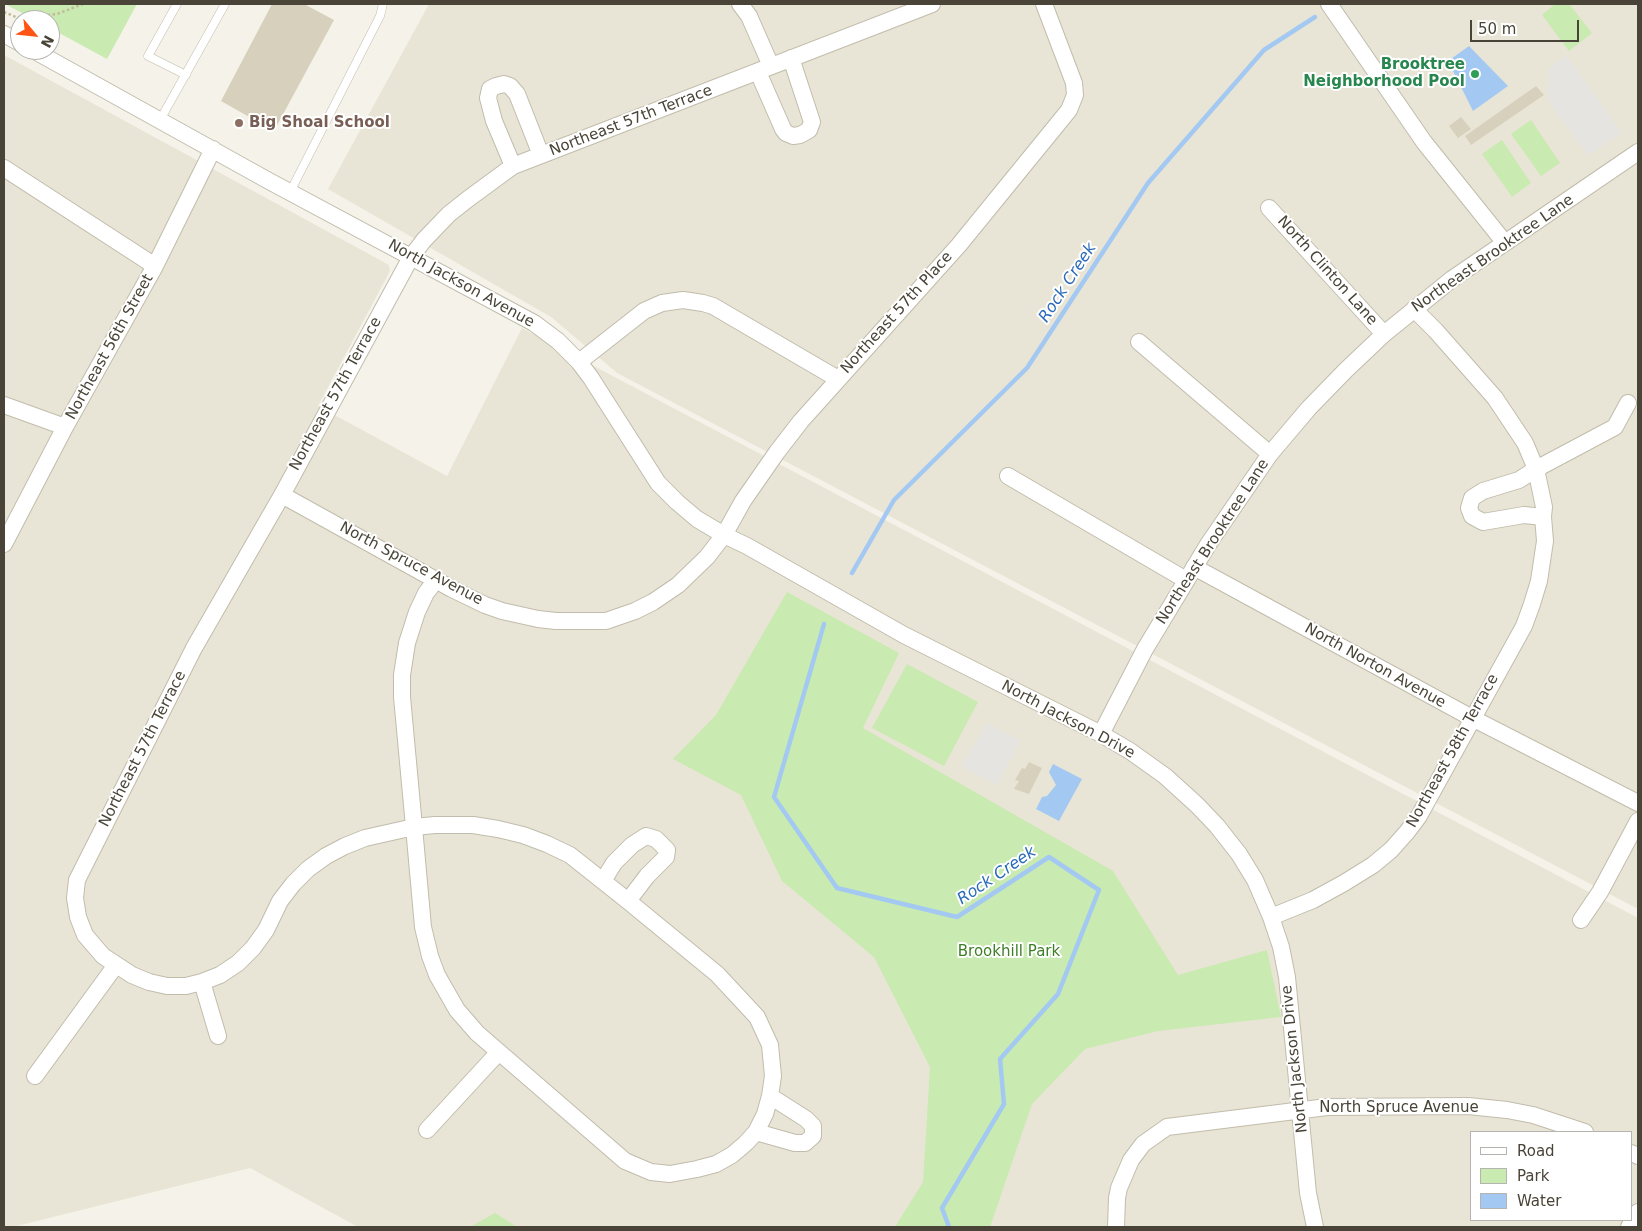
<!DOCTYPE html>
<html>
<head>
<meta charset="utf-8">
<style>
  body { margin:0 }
  #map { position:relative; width:1642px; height:1231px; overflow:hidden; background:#f5f3e9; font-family:"DejaVu Sans",sans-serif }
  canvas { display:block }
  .frame { position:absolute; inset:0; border:5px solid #494437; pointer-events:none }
  .legend { position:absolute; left:1470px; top:1131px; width:162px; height:90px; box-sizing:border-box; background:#fff; border:1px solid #b6b4af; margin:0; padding:6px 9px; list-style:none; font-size:15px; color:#494437 }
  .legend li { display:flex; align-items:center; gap:10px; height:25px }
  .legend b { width:25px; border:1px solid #b6b4af }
  .north { position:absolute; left:10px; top:10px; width:50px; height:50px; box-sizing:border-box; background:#fff; border:1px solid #b6b4af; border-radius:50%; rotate:118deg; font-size:14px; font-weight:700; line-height:20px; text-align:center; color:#494437 }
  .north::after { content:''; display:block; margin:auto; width:18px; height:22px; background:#ff5415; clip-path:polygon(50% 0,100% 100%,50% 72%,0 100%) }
  .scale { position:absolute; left:1470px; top:20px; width:109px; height:22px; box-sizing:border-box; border:2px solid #494437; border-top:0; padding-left:6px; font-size:15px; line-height:18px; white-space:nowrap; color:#494437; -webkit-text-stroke:4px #fff; paint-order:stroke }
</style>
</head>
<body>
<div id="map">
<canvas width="1642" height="1231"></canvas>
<div class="frame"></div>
<ul class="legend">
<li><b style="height:6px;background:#fff"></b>Road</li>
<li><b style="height:14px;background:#c9eab0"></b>Park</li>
<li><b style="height:14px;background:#a3c9f3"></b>Water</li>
</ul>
<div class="north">N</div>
<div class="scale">50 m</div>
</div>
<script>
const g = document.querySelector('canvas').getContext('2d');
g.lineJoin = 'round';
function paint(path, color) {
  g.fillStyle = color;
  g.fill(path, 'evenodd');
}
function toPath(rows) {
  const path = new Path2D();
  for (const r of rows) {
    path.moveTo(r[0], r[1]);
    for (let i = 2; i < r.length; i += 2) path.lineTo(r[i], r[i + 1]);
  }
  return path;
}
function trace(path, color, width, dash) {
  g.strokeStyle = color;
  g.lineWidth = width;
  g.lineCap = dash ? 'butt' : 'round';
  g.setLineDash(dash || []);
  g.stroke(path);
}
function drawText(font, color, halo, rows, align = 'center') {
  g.font = font + ' "DejaVu Sans",sans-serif';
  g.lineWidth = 4;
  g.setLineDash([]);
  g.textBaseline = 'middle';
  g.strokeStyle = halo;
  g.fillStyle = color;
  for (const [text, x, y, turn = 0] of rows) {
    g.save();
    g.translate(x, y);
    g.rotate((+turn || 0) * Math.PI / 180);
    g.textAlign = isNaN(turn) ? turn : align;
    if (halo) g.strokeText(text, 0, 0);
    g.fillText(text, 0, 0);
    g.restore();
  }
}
paint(toPath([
  [429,4,1638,4,1638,909,617,373,551,317,328,189],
  [4,55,389,265,390,271,318,406,447,476,522,328,1638,918,1638,1227,358,1227,250,1168,13,1227,4,1227],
  [1471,1132,1631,1132,1631,1220,1471,1220]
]), '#e9e5d6');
paint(toPath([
  [5,4,137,4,107,59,50,28,50,20,35,20],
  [1555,4,1569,4,1592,33,1569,51,1542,15],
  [1531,120,1560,163,1541,176,1511,134],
  [1502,140,1531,183,1512,197,1482,154],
  [787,592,899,653,863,728,1113,871,1178,975,1267,950,1281,1017,1158,1031,1085,1049,1032,1104,990,1227,895,1227,923,1182,930,1067,874,957,782,881,741,795,673,759,716,715],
  [907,664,978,702,944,766,872,728],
  [495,1213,517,1227,470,1227]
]), '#c9eab0');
paint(toPath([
  [1566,55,1622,133,1588,156,1549,103,1548,69],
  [987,723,1021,740,997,785,961,766]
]), '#e6e4e0');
paint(toPath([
  [1469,46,1508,86,1473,111,1448,61],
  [1053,764,1082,779,1059,821,1036,809,1042,797,1047,796,1056,785,1049,772]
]), '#a3c9f3');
trace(toPath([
  [852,573,894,500,1027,368,1148,183,1264,50,1315,17],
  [824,624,774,797,837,888,957,917,1049,857,1099,890,1058,994,1000,1059,1004,1104,942,1208,949,1227]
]), '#a3c9f3', 4.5);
paint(toPath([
  [272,4,304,4,334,20,274,131,221,101],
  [1536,86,1544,95,1471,145,1465,136],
  [1461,117,1471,129,1458,138,1449,126],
  [1029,762,1042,768,1029,794,1014,789,1019,781,1015,780,1022,768,1025,769]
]), '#d7d0bd');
const service = toPath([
  [177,4,148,56,186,75],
  [160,120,225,4],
  [290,192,380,16,383,4]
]);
const minor = toPath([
  [740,4,749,16,771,66],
  [1329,4,1424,142,1505,243],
  [4,34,20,43],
  [33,50,269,181,534,323,558,341,579,362,591,378,658,483,677,502,697,519,724,535,747,546,904,635,1101,734,1130,751,1165,776,1197,805,1217,826,1239,854,1255,880,1271,917,1281,947,1287,977,1308,1193,1315,1227],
  [758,72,783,129,786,133,793,136,800,135,809,130,812,122,791,58],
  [513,166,494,121,488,98,490,89,496,86,504,84,510,86,517,94,541,155],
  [4,168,155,266],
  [1269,208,1384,334],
  [1139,342,1270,454],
  [579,362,644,311,662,303,683,300,703,303,713,306,838,379],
  [4,405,65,427],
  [1008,476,1186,580],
  [282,495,452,589,485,605,502,611,538,619,556,621,606,621,635,611,653,602,678,585,707,557,724,535,743,501,777,452,801,421,959,245,1069,110,1075,95,1074,83,1044,4],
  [1543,517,1524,515,1483,522,1472,516,1469,508,1472,498,1483,491,1519,480,1536,469,1615,427,1628,403],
  [4,544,65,427,155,266,213,149],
  [1194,567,1472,718,1638,803],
  [436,580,426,593,417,612,407,643,402,675,402,697,414,827,423,927,430,956,437,975,457,1010,477,1033,625,1161,651,1172,670,1174,697,1169,716,1164,732,1155,746,1143,756,1132,765,1114,770,1096,773,1076,770,1045,757,1017,717,974,628,901,570,855,547,844,523,835,498,829,473,825,435,825,414,827,365,838,345,846,326,856,308,869,293,884,280,901,266,930,253,948,238,963,220,975,202,982,186,986,167,986,149,982,132,975,103,956,85,935,78,917,75,898,77,880,194,648,282,495,411,257,424,240,449,214,468,199,513,166,932,4],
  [1101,734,1145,649,1209,543,1270,454,1309,408,1346,370,1384,334,1452,279,1638,152],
  [603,881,614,863,632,845,646,836,656,839,667,850,666,857,647,876,628,901],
  [1271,917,1313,900,1344,883,1373,865,1391,850,1407,832,1419,816,1524,626,1532,604,1539,581,1545,541,1543,517,1544,507,1536,469,1525,443,1495,398,1436,331,1414,309],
  [1581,920,1600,892,1638,821],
  [202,982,218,1036],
  [35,1076,116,965],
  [427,1130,498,1053],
  [756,1132,795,1143,805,1143,813,1136,813,1126,806,1119,770,1096],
  [1631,1153,1638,1156],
  [1116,1227,1117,1198,1119,1188,1131,1160,1143,1144,1167,1127,1327,1107,1468,1106,1507,1110,1533,1115,1585,1132],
  [1629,1227,1638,1212]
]);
trace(service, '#c1bcab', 9);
trace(minor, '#c1bcab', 18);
trace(toPath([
  [4,12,18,18,57,14,83,4]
]), '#c3ba9b', 2.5, [2.5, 2.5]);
trace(service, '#fff', 8);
trace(minor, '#fff', 16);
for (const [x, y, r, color] of [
  [1475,74,5,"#2e9e5b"],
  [239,123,5,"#8d6e63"]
]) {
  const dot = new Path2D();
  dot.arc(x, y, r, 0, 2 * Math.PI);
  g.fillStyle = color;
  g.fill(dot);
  trace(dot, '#fff', 2);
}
drawText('bold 15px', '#27864d', '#fff', [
  ["Brooktree",1465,65],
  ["Neighborhood Pool",1465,82]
], 'right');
drawText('15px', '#494437', '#fff', [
  ["Northeast 57th Terrace",631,121,-21],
  ["Northeast Brooktree Lane",1493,254,-35],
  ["North Clinton Lane",1327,271,48],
  ["North Jackson Avenue",461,284,29],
  ["Northeast 57th Place",897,313,-48],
  ["Northeast 56th Street",110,347,-61],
  ["Northeast 57th Terrace",336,394,-61],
  ["Northeast Brooktree Lane",1213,542,-57],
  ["North Spruce Avenue",411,564,28],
  ["North Norton Avenue",1375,666,29],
  ["North Jackson Drive",1068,720,28],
  ["Northeast 57th Terrace",143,749,-63],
  ["Northeast 58th Terrace",1453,751,-61],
  ["North Jackson Drive",1295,1059,-96],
  ["North Spruce Avenue",1399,1108]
]);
drawText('bold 15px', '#785e54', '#fff', [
  ["Big Shoal School",249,123]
], 'left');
drawText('15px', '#3d7e27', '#fff', [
  ["Brookhill Park",1009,952]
]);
drawText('italic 16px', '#2a6cba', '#fff', [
  ["Rock Creek",1068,283,-57],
  ["Rock Creek",997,876,-34]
]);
</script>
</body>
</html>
